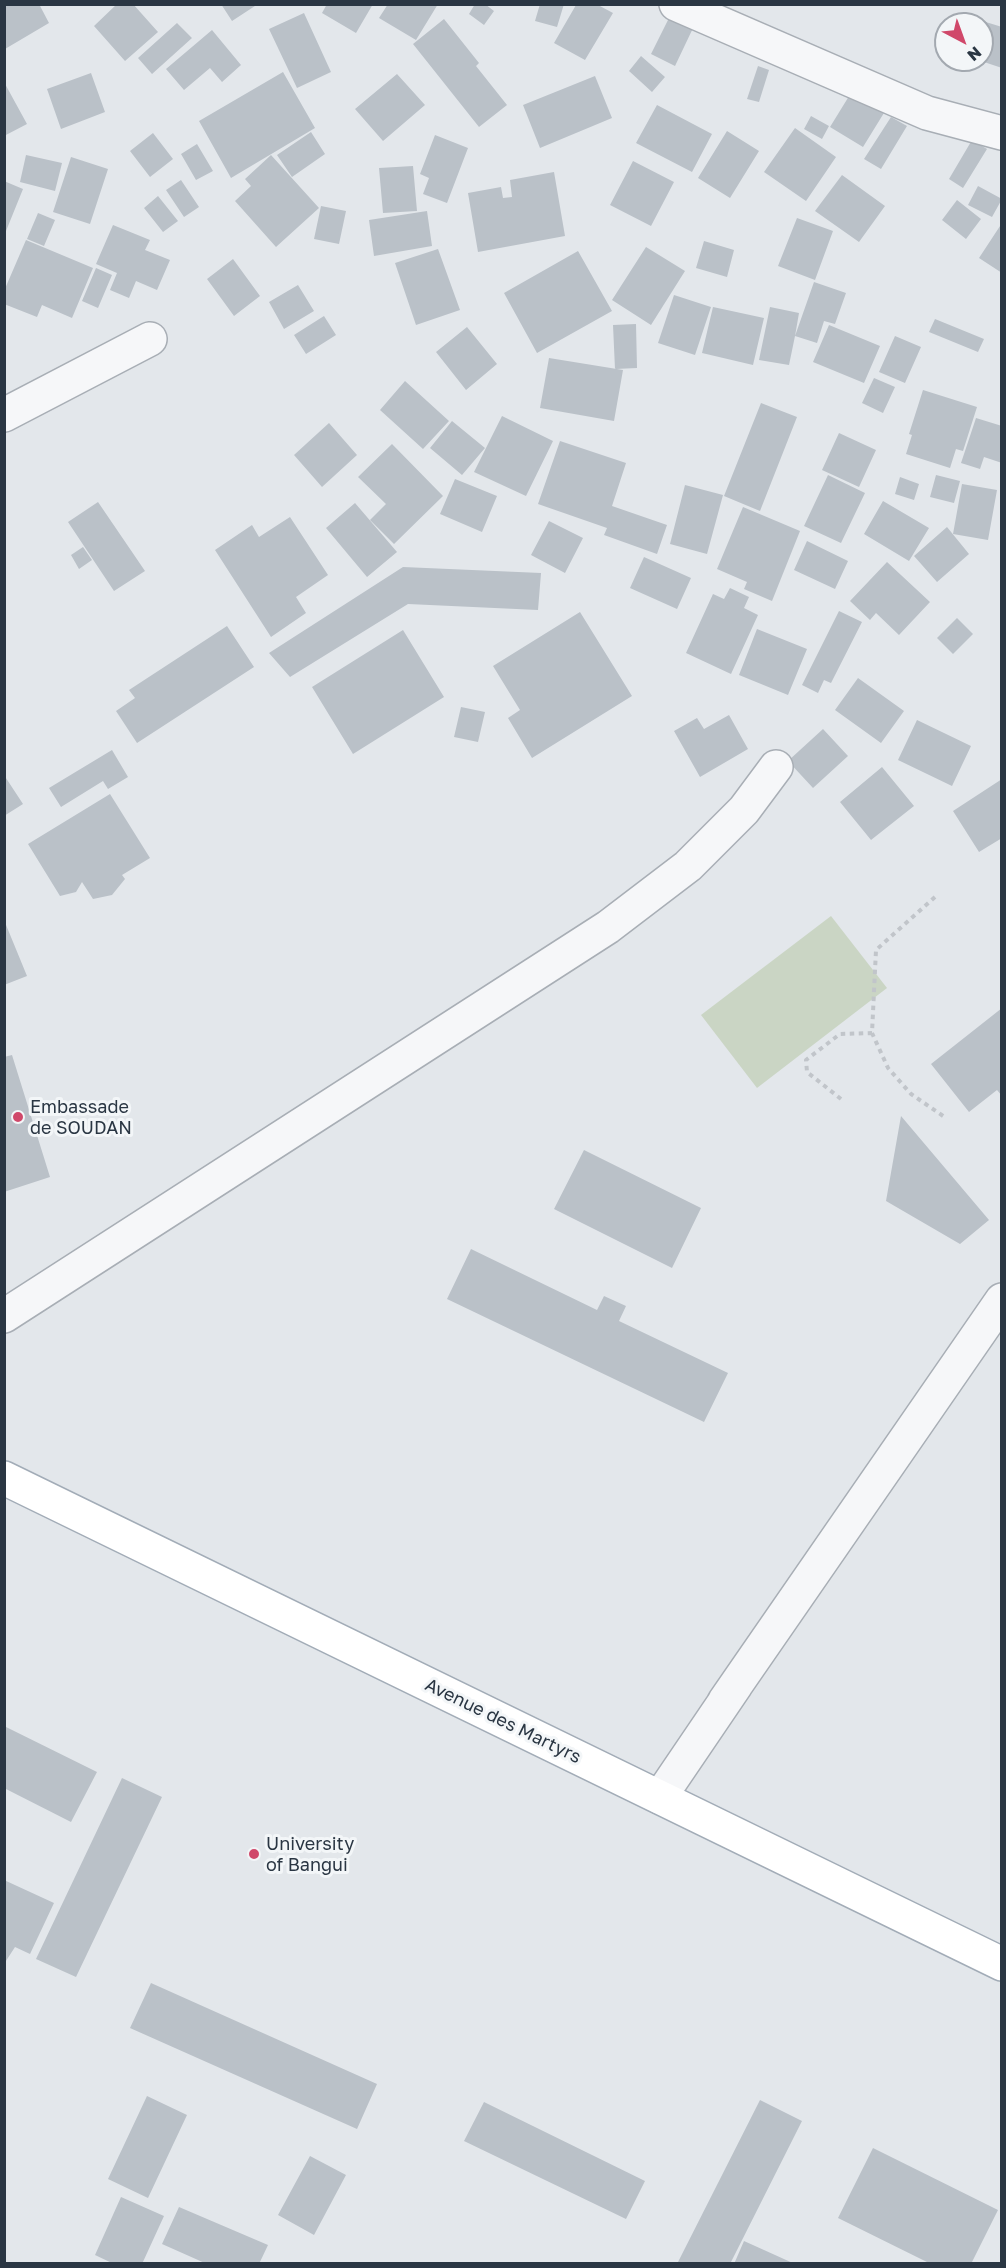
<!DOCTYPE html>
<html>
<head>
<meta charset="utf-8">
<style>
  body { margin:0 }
  #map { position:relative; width:1006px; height:2268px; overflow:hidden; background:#e3e7eb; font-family:"Golos Text",sans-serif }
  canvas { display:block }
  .frame { position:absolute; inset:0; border:6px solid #2a3643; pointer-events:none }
  .north { position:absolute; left:934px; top:12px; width:60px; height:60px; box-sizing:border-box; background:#f3f6f8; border:2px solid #a3a9b0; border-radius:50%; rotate:139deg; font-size:16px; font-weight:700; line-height:24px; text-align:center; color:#2a3643 }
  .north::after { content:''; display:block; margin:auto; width:21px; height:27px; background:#d0486a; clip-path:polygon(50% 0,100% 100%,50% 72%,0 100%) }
</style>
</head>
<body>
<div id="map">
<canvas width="1006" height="2268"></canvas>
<div class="frame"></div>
<div class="north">N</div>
</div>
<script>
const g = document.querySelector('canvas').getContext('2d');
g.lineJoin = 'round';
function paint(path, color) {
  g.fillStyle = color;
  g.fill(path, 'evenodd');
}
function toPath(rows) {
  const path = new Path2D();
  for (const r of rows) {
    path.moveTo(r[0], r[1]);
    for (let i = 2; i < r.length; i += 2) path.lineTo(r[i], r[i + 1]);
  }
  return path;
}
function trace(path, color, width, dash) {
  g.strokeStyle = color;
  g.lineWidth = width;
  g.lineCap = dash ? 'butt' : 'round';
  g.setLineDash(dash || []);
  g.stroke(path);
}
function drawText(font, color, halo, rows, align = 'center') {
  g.font = font + ' "Golos Text",sans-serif';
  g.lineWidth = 6;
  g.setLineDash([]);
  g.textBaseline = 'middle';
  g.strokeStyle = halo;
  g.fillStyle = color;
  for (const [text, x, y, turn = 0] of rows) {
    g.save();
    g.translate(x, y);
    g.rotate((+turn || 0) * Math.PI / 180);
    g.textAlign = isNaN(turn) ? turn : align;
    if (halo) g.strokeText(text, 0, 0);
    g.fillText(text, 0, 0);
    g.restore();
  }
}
paint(toPath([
  [831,916,887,988,757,1088,701,1015]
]), '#cad5c4');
paint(toPath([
  [5,4,39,4,49,23,5,49],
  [117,4,133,4,158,32,125,61,94,26],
  [221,4,258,4,232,21],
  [327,4,373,4,356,33,322,13],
  [388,4,438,4,416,40,379,18],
  [475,4,485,4,494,11,484,25,469,14],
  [540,4,564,4,557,27,535,21],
  [576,5,598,5,613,13,585,60,554,43],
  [304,13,331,72,297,88,269,29],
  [671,14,694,26,675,66,651,54],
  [963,15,1002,27,1002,68,978,60,982,60,982,24,960,24],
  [444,19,479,63,476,66,507,105,479,127,413,44],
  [177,23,192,38,152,74,138,58],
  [212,30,241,65,222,82,210,68,184,90,166,69],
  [641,56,665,77,652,92,629,71],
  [758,66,769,70,759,102,747,99],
  [283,72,315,128,231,178,199,121],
  [91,73,105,112,61,129,47,89],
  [397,74,425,105,383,141,355,109],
  [595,76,612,118,540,148,523,105],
  [4,82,27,124,4,136],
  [854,88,887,108,863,147,830,127],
  [657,105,712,134,692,172,636,143],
  [811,116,829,126,822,139,804,129],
  [891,117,907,126,881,169,864,159],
  [795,128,836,157,806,201,764,172],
  [727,131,759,151,730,198,698,178],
  [311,132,325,154,292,177,277,155],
  [153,133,173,159,150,177,130,151],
  [435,135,468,148,447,203,423,194,429,178,420,174],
  [972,140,987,149,963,188,949,179],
  [197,144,213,171,196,180,181,154],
  [26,155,62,163,55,191,20,182],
  [271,155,319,208,276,247,235,201,251,186,245,179],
  [71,157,108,169,90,224,53,212],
  [633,161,674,182,651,226,610,205],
  [413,166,417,211,383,213,379,168],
  [554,172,565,236,478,252,468,193,501,187,503,198,512,197,510,180],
  [842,175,885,206,859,242,815,211],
  [181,180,199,207,184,217,166,190],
  [4,181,23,189,6,231,4,230],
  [978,186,1002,199,992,217,968,205],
  [158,196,178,221,163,232,144,208],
  [957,200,981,219,966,239,942,220],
  [321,206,346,211,339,244,314,239],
  [427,211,432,246,374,256,369,220],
  [38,213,55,220,44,246,27,239],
  [797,218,833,231,815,280,778,266],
  [1002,223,1002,273,979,258],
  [113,225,150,240,145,250,170,260,157,290,136,281,129,298,110,290,117,273,96,264],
  [26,240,93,268,72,318,42,305,37,317,4,304,4,291],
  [704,241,734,250,727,277,696,268],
  [646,247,685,271,651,325,612,300],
  [438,249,460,310,416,325,395,263],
  [578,251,612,311,537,353,504,293],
  [233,259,260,296,234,316,207,279],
  [96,268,112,275,98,308,82,301],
  [814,282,846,293,835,324,824,321,817,343,795,336,789,365,759,360,770,307,799,313,795,336],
  [298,285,314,311,284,329,269,302],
  [674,295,711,307,695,355,658,343],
  [713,307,764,318,753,365,702,353],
  [324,316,336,335,306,354,294,335],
  [935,319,984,339,978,352,929,332],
  [636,324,637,368,615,369,613,325],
  [829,325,880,346,864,383,813,362],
  [467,327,497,364,466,390,436,352],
  [895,336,921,347,905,383,879,372],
  [549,358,623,370,614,421,540,408],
  [874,378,895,387,883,413,862,403],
  [405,381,449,421,423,449,380,410],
  [923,390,977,407,963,451,956,449,950,468,906,454,912,435,909,434],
  [761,403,797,417,760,511,724,496],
  [502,416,553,441,526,496,474,472],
  [976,418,1002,426,1002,463,984,457,980,469,961,463],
  [452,421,485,448,462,475,430,448],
  [329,423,357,455,322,487,294,455],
  [839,433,876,450,859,487,822,470],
  [560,441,626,463,612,506,667,525,657,554,604,535,607,528,538,504],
  [392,444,443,496,394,544,370,520,386,504,358,477],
  [828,475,865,493,841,543,804,526],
  [936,475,960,481,954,503,930,497],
  [900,477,919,484,914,500,895,494],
  [455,479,497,496,482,532,440,514],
  [962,484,997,490,988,540,953,534],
  [685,485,723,495,707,554,670,544],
  [883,501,929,528,909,561,864,534],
  [98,502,145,571,114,591,68,522],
  [355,503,397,552,367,577,326,528],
  [743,507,800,531,772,601,744,589,747,582,717,569],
  [290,517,328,575,296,597,306,613,271,637,215,550,252,525,259,537],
  [549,521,583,538,565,573,531,555],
  [947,527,969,554,937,582,914,556],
  [807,541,848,561,835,589,794,570],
  [83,547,92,560,79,569,71,555],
  [644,557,691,578,677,609,630,588],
  [887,562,930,602,899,635,876,613,870,620,850,601],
  [403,567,541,573,538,610,408,604,290,677,269,653],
  [730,588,749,597,744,608,758,615,731,674,686,653,713,594,724,599],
  [839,611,862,622,831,683,824,680,818,693,802,685],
  [580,612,632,696,532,758,508,718,520,710,493,666],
  [957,618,973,634,953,654,937,638],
  [227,626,254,667,137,743,116,711,135,698,129,690],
  [757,629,807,649,788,695,739,675],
  [403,630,444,697,353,754,312,687],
  [858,678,904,711,881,743,835,710],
  [461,707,485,712,478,742,454,737],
  [729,715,748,749,700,777,674,731,697,718,704,729],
  [917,720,971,746,952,786,898,760],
  [823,729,848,756,813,788,788,761],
  [112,750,128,777,108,789,103,781,61,807,49,788],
  [882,767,914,806,871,840,840,802],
  [4,775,23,804,4,816],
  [1002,779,1002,838,979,852,953,811],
  [110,794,150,858,122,875,125,879,112,895,93,899,82,882,76,892,60,896,28,844],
  [4,920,27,976,4,985],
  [1002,1008,1002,1096,997,1090,969,1112,931,1064],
  [12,1055,50,1177,4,1192,4,1057],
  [901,1116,989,1220,960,1244,886,1201],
  [584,1150,701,1208,672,1268,554,1209],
  [471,1249,597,1310,604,1296,626,1306,619,1321,728,1373,704,1422,447,1299],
  [4,1726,97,1772,71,1822,4,1788],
  [122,1778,162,1797,76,1977,36,1959],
  [4,1880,54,1903,30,1954,15,1947,4,1964],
  [151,1983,377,2084,357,2129,130,2028],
  [147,2096,187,2115,148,2198,108,2179],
  [760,2100,802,2121,730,2264,677,2264],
  [484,2102,645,2181,626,2219,464,2141],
  [873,2148,998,2210,971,2264,931,2264,838,2218],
  [310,2156,346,2175,314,2235,278,2215],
  [121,2197,164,2216,142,2264,114,2264,95,2255],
  [179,2207,268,2245,259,2264,207,2264,162,2244],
  [744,2241,795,2264,734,2264]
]), '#bac1c8');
const minor = toPath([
  [676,4,927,113,1002,133],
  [4,415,150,339],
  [1002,1300,724,1702,744,1673,1002,1300],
  [4,1316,608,927,688,866,744,810,776,767],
  [660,1797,736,1685]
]);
const major = toPath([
  [4,1478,1002,1964]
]);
trace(minor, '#a8aeb5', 36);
trace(major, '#a2acb7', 36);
trace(toPath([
  [935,897,876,950,872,1033,888,1068,911,1094,946,1118],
  [841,1099,807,1072,806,1060,840,1034,872,1033]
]), '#c1c5ca', 4, [4.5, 4.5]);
trace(minor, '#f6f7f9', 33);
trace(major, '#fff', 33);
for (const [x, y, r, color] of [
  [18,1117,6,"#d0486a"],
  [254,1854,6,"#d0486a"]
]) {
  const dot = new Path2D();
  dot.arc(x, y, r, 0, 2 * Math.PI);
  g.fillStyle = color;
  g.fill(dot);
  trace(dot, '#f3f6f8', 2);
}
drawText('18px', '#2a3643', '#f3f6f8', [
  ["Embassade",30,1107],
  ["de SOUDAN",30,1128],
  ["University",266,1844],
  ["of Bangui",266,1865]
], 'left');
drawText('18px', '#2a3643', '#f3f6f8', [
  ["Avenue des Martyrs",503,1721,26]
]);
</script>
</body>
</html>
